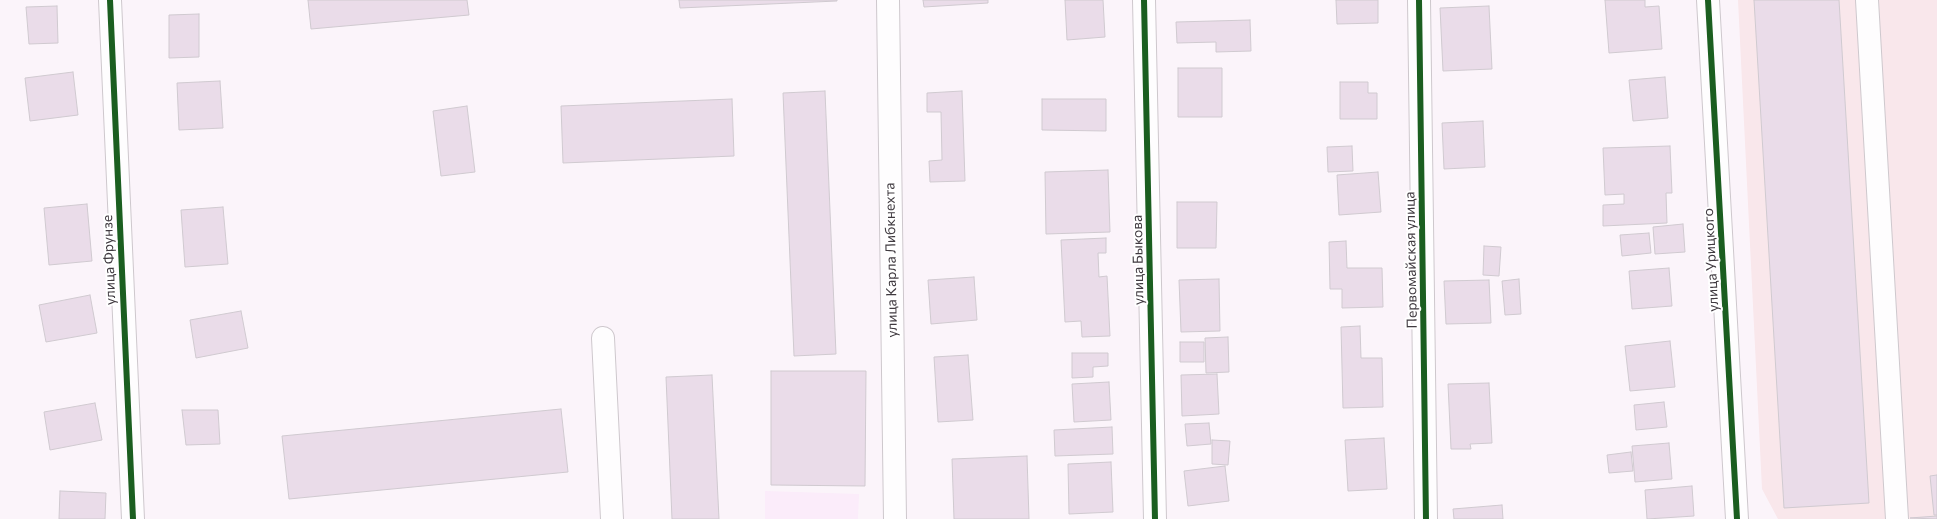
<!DOCTYPE html>
<html>
<head>
<meta charset="utf-8">
<style>
  body { margin:0 }
  canvas { display:block; background:#fbf4fa }
</style>
</head>
<body>
<canvas width="1937" height="519"></canvas>
<script>
const g = document.querySelector('canvas').getContext('2d');
g.lineJoin = 'round';
function paint(path, color) {
  g.fillStyle = color;
  g.fill(path, 'evenodd');
}
function toPath(rows) {
  const path = new Path2D();
  for (const r of rows) {
    path.moveTo(r[0], r[1]);
    for (let i = 2; i < r.length; i += 2) path.lineTo(r[i], r[i + 1]);
  }
  return path;
}
function trace(path, color, width, dash) {
  g.strokeStyle = color;
  g.lineWidth = width;
  g.lineCap = dash ? 'butt' : 'round';
  g.setLineDash(dash || []);
  g.stroke(path);
}
function drawText(font, color, halo, rows, align = 'center') {
  g.font = font + ' Commissioner,sans-serif';
  g.lineWidth = 4;
  g.setLineDash([]);
  g.textBaseline = 'middle';
  g.strokeStyle = halo;
  g.fillStyle = color;
  for (const [text, x, y, turn = 0] of rows) {
    g.save();
    g.translate(x, y);
    g.rotate((+turn || 0) * Math.PI / 180);
    g.textAlign = isNaN(turn) ? turn : align;
    if (halo) g.strokeText(text, 0, 0);
    g.fillText(text, 0, 0);
    g.restore();
  }
}
paint(toPath([
  [765,491,859,494,858,519,765,519]
]), '#fbecfa');
paint(toPath([
  [1738,0,1937,0,1937,519,1778,519,1762,489]
]), '#f9e7eb');
const building = toPath([
  [308,0,467,0,469,15,311,29,308,0],
  [679,0,837,0,837,1,680,8,679,0],
  [923,0,988,0,988,3,924,7,923,0],
  [1065,0,1103,0,1105,37,1067,40,1065,0],
  [1336,0,1378,0,1378,23,1337,24,1336,0],
  [1605,0,1645,0,1645,7,1659,6,1662,49,1609,53,1605,0],
  [1754,0,1839,0,1869,503,1784,508,1754,0],
  [57,6,58,43,29,44,26,7,57,6],
  [1489,6,1492,69,1443,71,1440,8,1489,6],
  [199,14,199,57,169,58,169,15,199,14],
  [1250,20,1251,51,1216,52,1216,42,1177,43,1176,22,1250,20],
  [1178,68,1222,68,1222,117,1178,117,1178,68],
  [73,72,78,115,30,121,25,78,73,72],
  [1665,77,1668,118,1633,121,1629,80,1665,77],
  [220,81,223,128,179,130,177,83,220,81],
  [1340,82,1368,82,1368,93,1377,93,1377,119,1340,119,1340,82],
  [825,91,836,354,794,356,783,93,825,91],
  [962,91,965,181,930,182,929,161,942,160,941,112,927,112,927,93,962,91],
  [732,99,734,156,563,163,561,106,732,99],
  [1042,99,1106,99,1106,131,1042,130,1042,99],
  [467,106,475,172,441,176,433,111,467,106],
  [1483,121,1485,167,1444,169,1442,123,1483,121],
  [1352,146,1353,171,1328,172,1327,147,1352,146],
  [1670,146,1672,193,1666,193,1667,223,1603,226,1603,205,1624,204,1624,194,1605,195,1603,148,1670,146],
  [1108,170,1110,232,1046,234,1045,172,1108,170],
  [1378,172,1381,212,1339,215,1337,175,1378,172],
  [1177,202,1217,202,1216,248,1177,248,1177,202],
  [87,204,92,261,49,265,44,208,87,204],
  [223,207,228,264,185,267,181,210,223,207],
  [1683,224,1685,252,1655,254,1653,227,1683,224],
  [1649,233,1651,253,1622,256,1620,235,1649,233],
  [1106,238,1106,253,1098,253,1099,277,1107,276,1110,336,1082,337,1081,321,1065,322,1061,240,1106,238],
  [1346,241,1347,268,1382,268,1383,307,1342,308,1342,289,1330,289,1329,242,1346,241],
  [1484,246,1501,247,1499,276,1483,275,1484,246],
  [1669,268,1672,306,1632,309,1629,271,1669,268],
  [974,277,977,320,931,324,928,280,974,277],
  [1219,279,1220,331,1181,332,1179,280,1219,279],
  [1519,279,1521,314,1505,315,1502,281,1519,279],
  [1489,280,1491,323,1446,324,1444,281,1489,280],
  [90,295,97,333,46,342,39,305,90,295],
  [241,311,248,348,196,358,190,320,241,311],
  [1360,326,1361,358,1382,358,1383,407,1343,408,1341,327,1360,326],
  [1228,337,1229,372,1206,373,1205,338,1228,337],
  [1670,341,1675,387,1630,391,1625,346,1670,341],
  [1180,342,1204,342,1204,362,1180,362,1180,342],
  [1072,353,1108,353,1108,366,1093,367,1093,377,1072,378,1072,353],
  [968,355,973,420,938,422,934,357,968,355],
  [771,371,866,371,865,486,771,485,771,371],
  [1217,374,1219,414,1182,416,1181,375,1217,374],
  [712,375,719,519,672,519,666,377,712,375],
  [1109,382,1111,420,1074,422,1072,384,1109,382],
  [1489,383,1492,443,1470,444,1471,449,1451,449,1448,384,1489,383],
  [1664,402,1667,427,1636,430,1634,405,1664,402],
  [95,403,102,440,50,450,44,412,95,403],
  [561,409,568,472,289,499,282,436,561,409],
  [182,410,218,410,220,444,186,445,182,410],
  [1209,423,1211,444,1187,446,1185,424,1209,423],
  [1112,427,1113,454,1055,456,1054,430,1112,427],
  [1384,438,1387,489,1348,491,1345,440,1384,438],
  [1212,440,1230,441,1228,465,1212,464,1212,440],
  [1669,443,1672,479,1635,482,1632,446,1669,443],
  [1631,452,1633,471,1609,473,1607,455,1631,452],
  [1027,456,1029,519,954,519,952,459,1027,456],
  [1111,462,1113,512,1069,514,1068,464,1111,462],
  [1225,466,1229,501,1188,506,1184,471,1225,466],
  [1937,475,1937,515,1934,515,1930,476,1937,475],
  [1692,486,1694,516,1647,519,1645,490,1692,486],
  [60,491,106,493,105,519,59,519,60,491],
  [1502,505,1503,519,1454,519,1453,509,1502,505],
  [1937,516,1937,519,1910,518,1937,516]
]);
paint(building, '#eadce9');
trace(building, '#d0cad0', 1);
const minor = toPath([
  [110,0,133,519],
  [888,0,895,519],
  [1144,0,1155,519],
  [1419,0,1426,519],
  [1708,0,1737,519],
  [1867,0,1897,519],
  [603,338,612,519]
]);
trace(minor, '#cec8cd', 24);
trace(minor, '#fefdfe', 22);
trace(toPath([
  [110,0,133,519],
  [1144,0,1155,519],
  [1419,0,1426,519],
  [1708,0,1737,519]
]), '#1b5e20', 6);
drawText('14px', '#403a40', '#fff', [
  ["улица Фрунзе",109,260,-92],
  ["улица Карла Либкнехта",891,260,-91],
  ["улица Быкова",1138,260,-91],
  ["Первомайская улица",1411,260,-91],
  ["улица Урицкого",1711,260,-93]
]);
</script>
</body>
</html>
